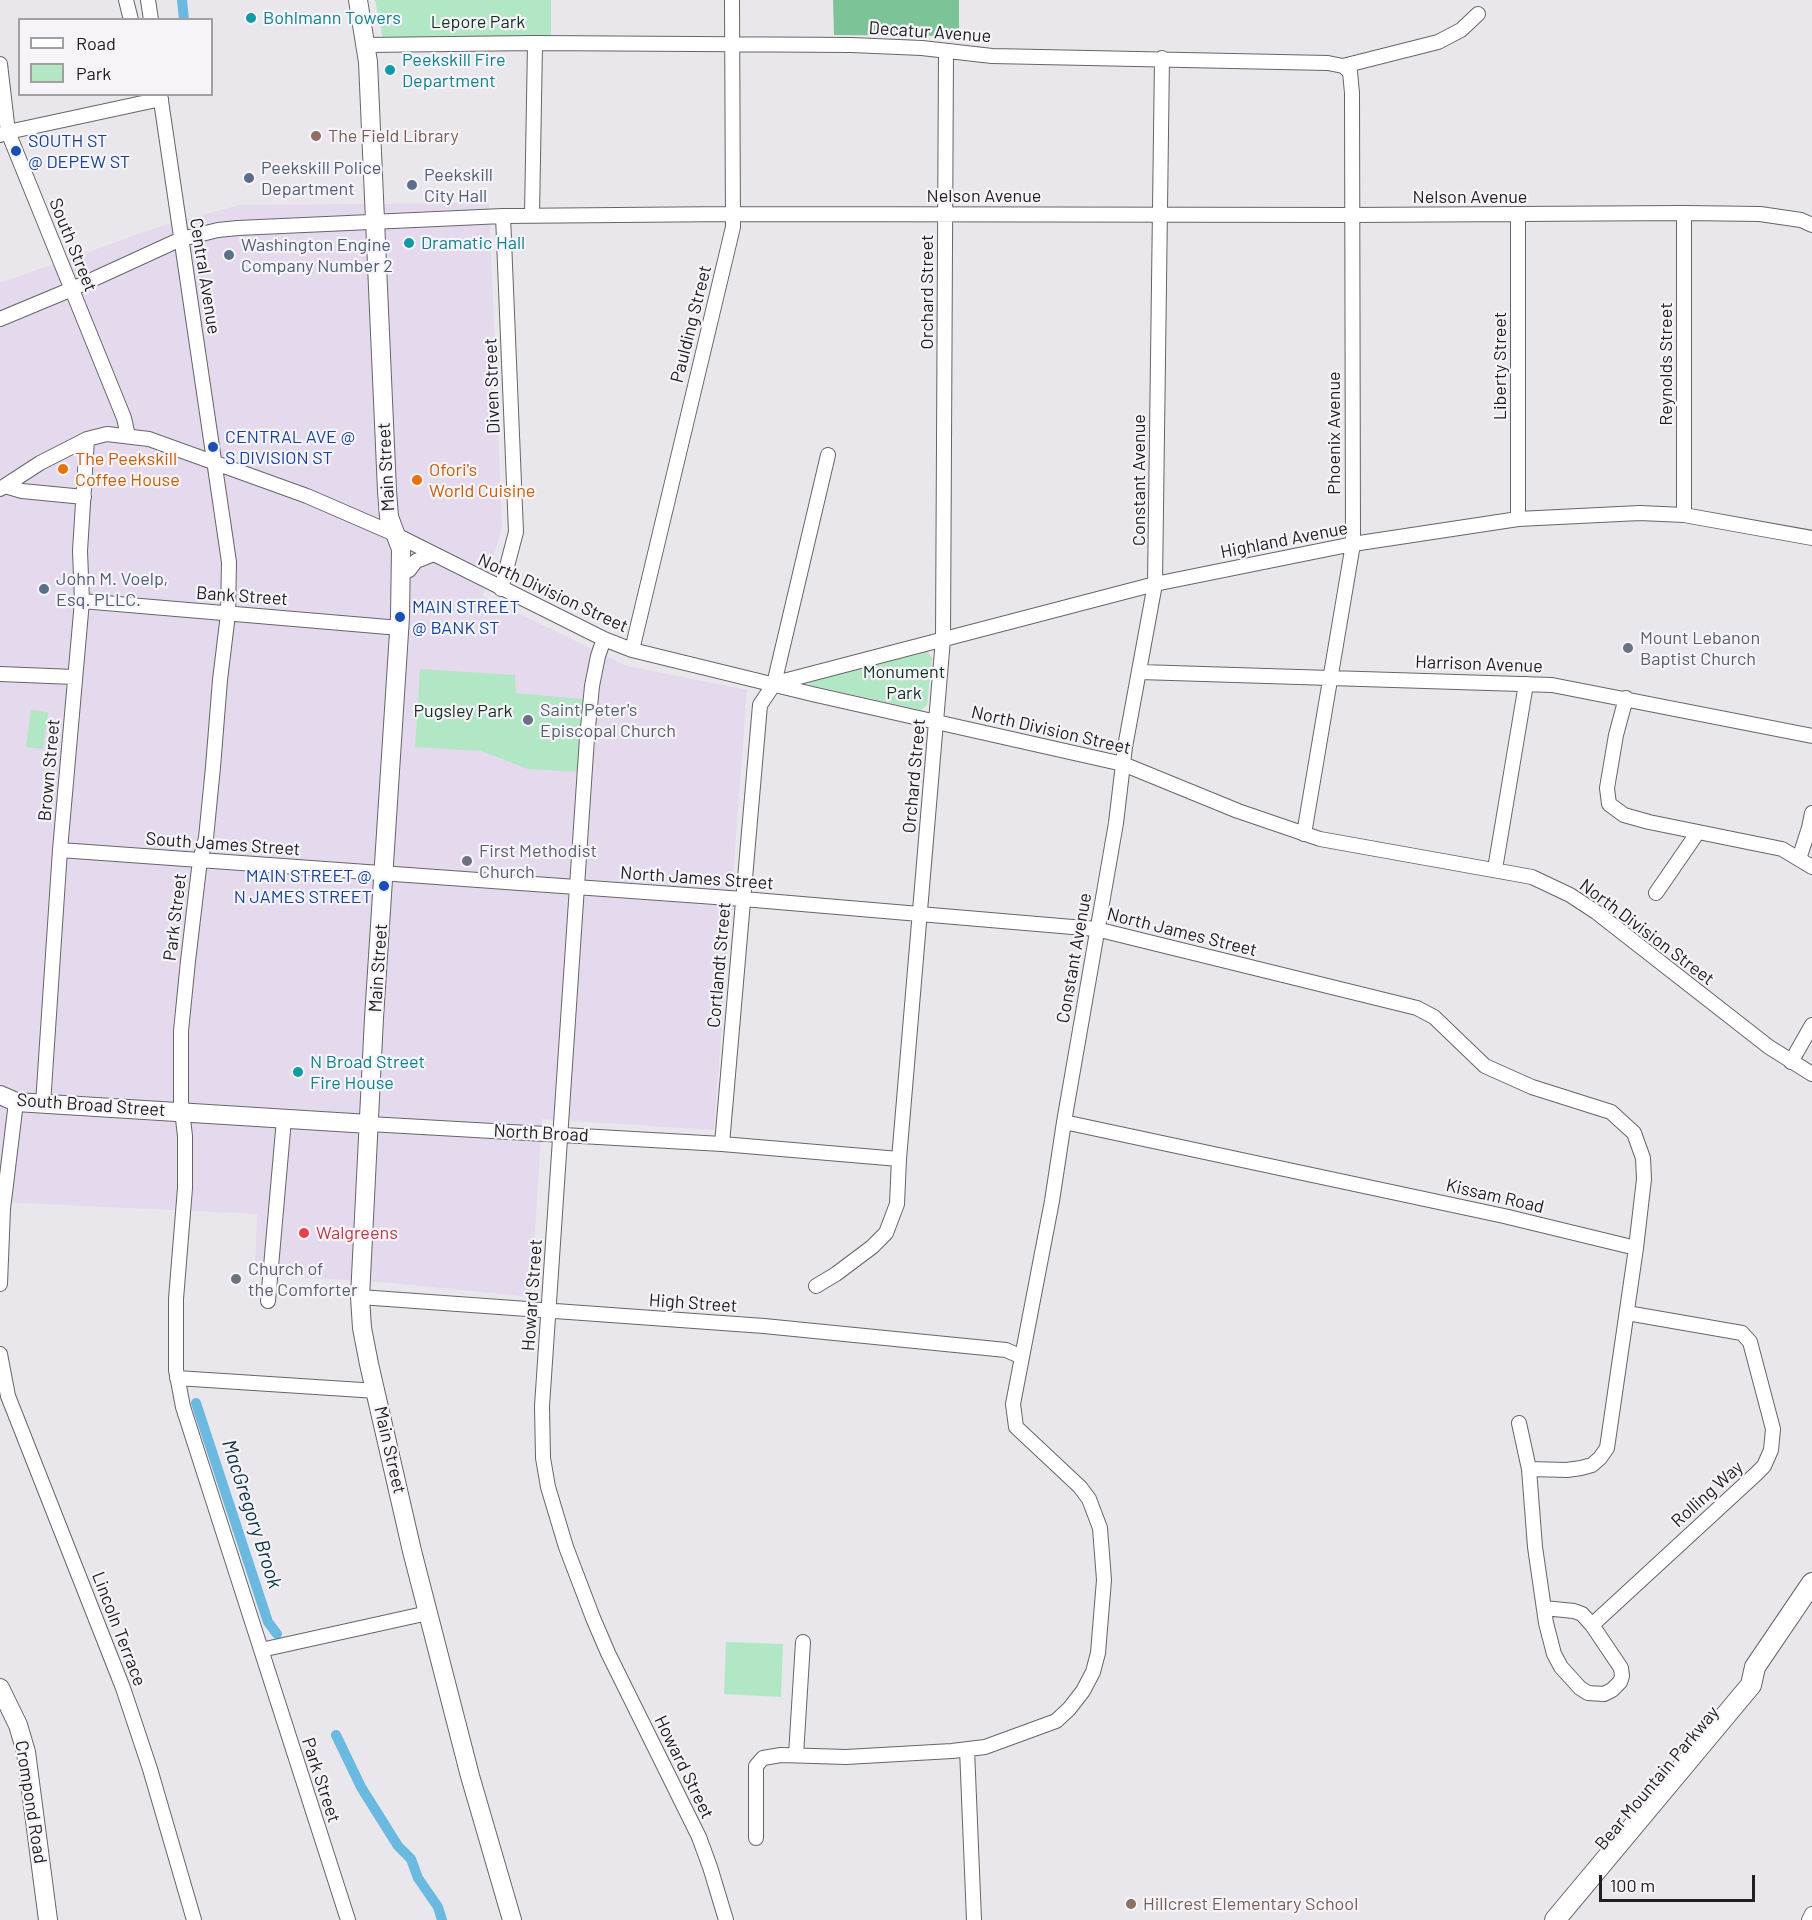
<!DOCTYPE html>
<html>
<head>
<meta charset="utf-8">
<style>
  body { margin:0 }
  #map { position:relative; width:1812px; height:1920px; overflow:hidden; background:#e9e7eb; font-family:Barlow,sans-serif }
  canvas { display:block }
  .legend { position:absolute; left:18px; top:18px; width:195px; height:78px; box-sizing:border-box; background:#f6f4f8; border:2px solid #a19fa2; margin:0; padding:8px 10px; list-style:none; font-size:18px; color:#212021 }
  .legend li { display:flex; align-items:center; gap:12px; height:30px }
  .legend b { width:30px; border:2px solid #a19fa2 }
  .scale { position:absolute; left:1599px; top:1875px; width:156px; height:27px; box-sizing:border-box; border:3px solid #212021; border-top:0; padding-left:8px; font-size:18px; line-height:21px; white-space:nowrap; color:#212021; -webkit-text-stroke:4px #f6f4f8; paint-order:stroke }
</style>
</head>
<body>
<div id="map">
<canvas width="1812" height="1920"></canvas>
<ul class="legend">
<li><b style="height:8px;background:#fff"></b>Road</li>
<li><b style="height:16px;background:#b2e7c5"></b>Park</li>
</ul>
<div class="scale">100 m</div>
</div>
<script>
const g = document.querySelector('canvas').getContext('2d');
g.lineJoin = 'round';
function paint(path, color) {
  g.fillStyle = color;
  g.fill(path, 'evenodd');
}
function toPath(rows) {
  const path = new Path2D();
  for (const r of rows) {
    path.moveTo(r[0], r[1]);
    for (let i = 2; i < r.length; i += 2) path.lineTo(r[i], r[i + 1]);
  }
  return path;
}
function trace(path, color, width, dash) {
  g.strokeStyle = color;
  g.lineWidth = width;
  g.lineCap = dash ? 'butt' : 'round';
  g.setLineDash(dash || []);
  g.stroke(path);
}
function drawText(font, color, halo, rows, align = 'center') {
  g.font = font + ' Barlow,sans-serif';
  g.lineWidth = 4.5;
  g.setLineDash([]);
  g.textBaseline = 'middle';
  g.strokeStyle = halo;
  g.fillStyle = color;
  for (const [text, x, y, turn = 0] of rows) {
    g.save();
    g.translate(x, y);
    g.rotate((+turn || 0) * Math.PI / 180);
    g.textAlign = isNaN(turn) ? turn : align;
    if (halo) g.strokeText(text, 0, 0);
    g.fillText(text, 0, 0);
    g.restore();
  }
}
paint(toPath([
  [489,203,502,526,483,596,627,666,747,690,714,1130,542,1119,531,1297,392,1283,255,1274,257,1214,0,1202,0,283,164,225,240,205]
]), '#e4d9ed');
paint(toPath([
  [375,0,551,0,551,43,384,45],
  [924,652,928,652,932,658,927,705,921,710,809,685,809,681],
  [420,669,515,675,516,693,591,700,581,772,528,769,481,751,415,747],
  [31,710,48,712,43,749,26,747],
  [726,1642,783,1644,781,1697,724,1694]
]), '#b2e7c5');
paint(toPath([
  [833,0,959,0,959,36,834,35]
]), '#7cc498');
trace(toPath([
  [182,0,184,20],
  [196,1403,268,1622,277,1634],
  [336,1735,361,1787,398,1846,411,1859,418,1878,438,1907,442,1920]
]), '#69b9e1', 10);
const minor = toPath([
  [126,0,131,20],
  [148,0,151,20],
  [366,45,535,43,851,45,922,48,992,56,1328,63,1343,66,1438,42,1461,30,1478,14],
  [0,64,8,132,124,418,128,436],
  [160,94,229,562,228,614,220,680,213,767,206,838,200,860,188,961,181,1031,181,1102,185,1136,185,1188,176,1299,176,1370,183,1407,348,1920],
  [0,135,8,132,161,99],
  [532,215,535,43],
  [0,319,72,289,181,239,218,230,238,228,503,216,733,214,1351,215,1684,213,1760,214,1801,220,1812,225],
  [5,486,22,491,84,497],
  [0,489,40,463,87,439,107,434,149,439,307,496,390,532,604,639,632,650,812,694,1123,764,1238,811,1320,839,1532,877,1570,895,1596,912,1769,1047,1812,1074],
  [1684,515,1684,213],
  [1518,519,1518,214],
  [400,575,409,570,416,561,434,554],
  [501,589,516,532,503,216],
  [82,601,400,628],
  [604,639,598,656,592,686,587,738,542,1406,543,1458,548,1487,566,1547,593,1618,608,1653,699,1837,710,1867,726,1920],
  [632,650,733,227,732,0],
  [1140,672,1552,685,1812,736],
  [0,674,74,677],
  [776,683,1155,584,1353,544,1518,519,1640,513,1684,515,1812,538],
  [1626,698,1616,735,1607,788,1609,804,1624,815,1649,822,1782,849,1812,867],
  [1304,834,1353,544,1352,93,1350,72,1343,66],
  [60,850,743,899,1096,929,1417,1008,1434,1017,1485,1066,1532,1087,1611,1112,1634,1133,1643,1158,1644,1179,1636,1248,1607,1448,1600,1458,1592,1465,1581,1468,1567,1470,1529,1469],
  [1799,859,1809,828,1812,813],
  [1495,869,1526,684],
  [1656,893,1698,832],
  [1791,1062,1812,1025],
  [43,1104,60,850,82,601,80,551,87,439],
  [1064,1122,1504,1216,1636,1248],
  [369,1124,722,1144,899,1159],
  [722,1144,760,705,774,684,828,455],
  [0,1284,3,1209,16,1102],
  [816,1286,836,1274,872,1247,886,1233,897,1204,899,1159,943,639,946,51],
  [360,1297,764,1326,1006,1350,1022,1357],
  [268,1301,284,1119],
  [0,1354,8,1396,123,1688,150,1769,194,1920],
  [177,1378,377,1391],
  [1519,1423,1529,1469,1535,1547,1546,1623,1554,1654,1561,1667,1580,1688,1588,1693,1604,1694,1612,1690,1620,1682,1622,1676,1621,1668,1592,1625,1582,1614,1574,1611,1544,1608],
  [1592,1625,1756,1474,1764,1466,1771,1450,1773,1429,1750,1342,1742,1333,1627,1313],
  [261,1650,428,1613],
  [967,1749,974,1920],
  [796,1755,803,1642],
  [756,1838,756,1766,763,1758,781,1755,846,1757,952,1751,985,1747,1056,1721,1069,1709,1083,1691,1093,1672,1098,1653,1104,1580,1100,1528,1089,1499,1080,1487,1016,1427,1013,1404,1052,1201,1064,1122,1116,823,1125,747,1155,584,1162,58],
  [1809,1920,1812,1914]
]);
const major = toPath([
  [358,0,368,62,387,491,389,517,401,549,400,617,374,1018,360,1297,362,1328,369,1364,412,1551,470,1776,512,1920],
  [0,1095,16,1102,369,1124],
  [0,1688,18,1725,26,1752,48,1920]
]);
const highway = toPath([
  [1555,1920,1751,1685,1755,1667,1812,1583]
]);
trace(minor, '#666568', 16);
trace(major, '#666568', 20);
trace(highway, '#666568', 22);
trace(minor, '#fff', 14);
trace(major, '#fff', 18);
trace(highway, '#fff', 20);
for (const [x, y, r, color] of [
  [251,18,6,"#0f9aa8"],
  [390,70,6,"#0f9aa8"],
  [316,136,6,"#8d6e63"],
  [16,151,6,"#1a4fb4"],
  [249,178,6,"#5c6f8a"],
  [412,185,6,"#5c6f8a"],
  [409,243,6,"#0f9aa8"],
  [229,255,6,"#5c6f8a"],
  [213,447,6,"#1a4fb4"],
  [63,469,6,"#e8710a"],
  [417,480,6,"#e8710a"],
  [44,589,6,"#5c6f8a"],
  [400,617,6,"#1a4fb4"],
  [1628,648,6,"#6b7280"],
  [528,720,6,"#6b7280"],
  [467,861,6,"#6b7280"],
  [384,886,6,"#1a4fb4"],
  [298,1072,6,"#0f9aa8"],
  [304,1233,6,"#e0444e"],
  [236,1279,6,"#6b7280"],
  [1131,1904,6,"#8d6e63"]
]) {
  const dot = new Path2D();
  dot.arc(x, y, r, 0, 2 * Math.PI);
  g.fillStyle = color;
  g.fill(dot);
  trace(dot, '#f6f4f8', 2);
}
drawText('18px', '#0d838f', '#f6f4f8', [
  ["Bohlmann Towers",263,18],
  ["Peekskill Fire",402,60],
  ["Department",402,81],
  ["Dramatic Hall",421,243],
  ["N Broad Street",310,1062],
  ["Fire House",310,1083]
], 'left');
drawText('18px', '#123220', '#f6f4f8', [
  ["Lepore Park",478,22],
  ["Monument",904,672],
  ["Park",904,693],
  ["Pugsley Park",463,711]
]);
drawText('18px', '#212021', '#f6f4f8', [
  ["Decatur Avenue",930,32,4],
  ["Nelson Avenue",984,196],
  ["Nelson Avenue",1470,197],
  ["South Street",73,245,68],
  ["Central Avenue",205,276,81],
  ["Orchard Street",927,292,-90],
  ["Paulding Street",691,324,-76],
  ["Reynolds Street",1666,364,-90],
  ["Liberty Street",1500,366,-90],
  ["Diven Street",492,386,-92],
  ["Phoenix Avenue",1334,433,-90],
  ["Main Street",386,467,-93],
  ["Constant Avenue",1139,480,-90],
  ["Highland Avenue",1284,540,-11],
  ["North Division Street",553,593,25],
  ["Bank Street",242,596,4],
  ["Harrison Avenue",1479,664,2],
  ["North Division Street",1051,730,13],
  ["Brown Street",49,770,-85],
  ["Orchard Street",914,776,-85],
  ["South James Street",223,844,4],
  ["North James Street",697,878,4],
  ["Park Street",175,917,-83],
  ["North James Street",1182,932,14],
  ["North Division Street",1647,932,37],
  ["Constant Avenue",1074,958,-80],
  ["Cortlandt Street",719,965,-85],
  ["Main Street",378,968,-86],
  ["South Broad Street",91,1105,4],
  ["North Broad",541,1133,3],
  ["Kissam Road",1495,1196,13],
  ["Howard Street",532,1295,-86],
  ["High Street",693,1303,4],
  ["Main Street",390,1450,77],
  ["Rolling Way",1707,1494,-42],
  ["Lincoln Terrace",119,1629,69],
  ["Howard Street",684,1767,64],
  ["Bear Mountain Parkway",1657,1778,-50],
  ["Park Street",321,1780,72],
  ["Crompond Road",31,1802,81]
]);
drawText('18px', '#785e54', '#f6f4f8', [
  ["The Field Library",328,136],
  ["Hillcrest Elementary School",1143,1904]
], 'left');
drawText('18px', '#164399', '#f6f4f8', [
  ["SOUTH ST",28,141],
  ["@ DEPEW ST",28,162],
  ["CENTRAL AVE @",225,437],
  ["S DIVISION ST",225,458],
  ["MAIN STREET",412,607],
  ["@ BANK ST",412,628],
  ["MAIN STREET @",372,876,"right"],
  ["N JAMES STREET",372,897,"right"]
], 'left');
drawText('18px', '#4e5e75', '#f6f4f8', [
  ["Peekskill Police",261,168],
  ["Department",261,189],
  ["Peekskill",424,175],
  ["City Hall",424,196],
  ["Washington Engine",241,245],
  ["Company Number 2",241,266],
  ["John M. Voelp,",56,579],
  ["Esq. PLLC.",56,600]
], 'left');
drawText('18px', '#c56008', '#f6f4f8', [
  ["The Peekskill",75,459],
  ["Coffee House",75,480],
  ["Ofori's",429,470],
  ["World Cuisine",429,491]
], 'left');
drawText('18px', '#5b616d', '#f6f4f8', [
  ["Mount Lebanon",1640,638],
  ["Baptist Church",1640,659],
  ["Saint Peter's",540,710],
  ["Episcopal Church",540,731],
  ["First Methodist",479,851],
  ["Church",479,872],
  ["Church of",248,1269],
  ["the Comforter",248,1290]
], 'left');
drawText('18px', '#be3a42', '#f6f4f8', [
  ["Walgreens",316,1233]
], 'left');
drawText('italic 20px', '#0c3142', '#f6f4f8', [
  ["MacGregory Brook",252,1514,72]
]);
</script>
</body>
</html>
